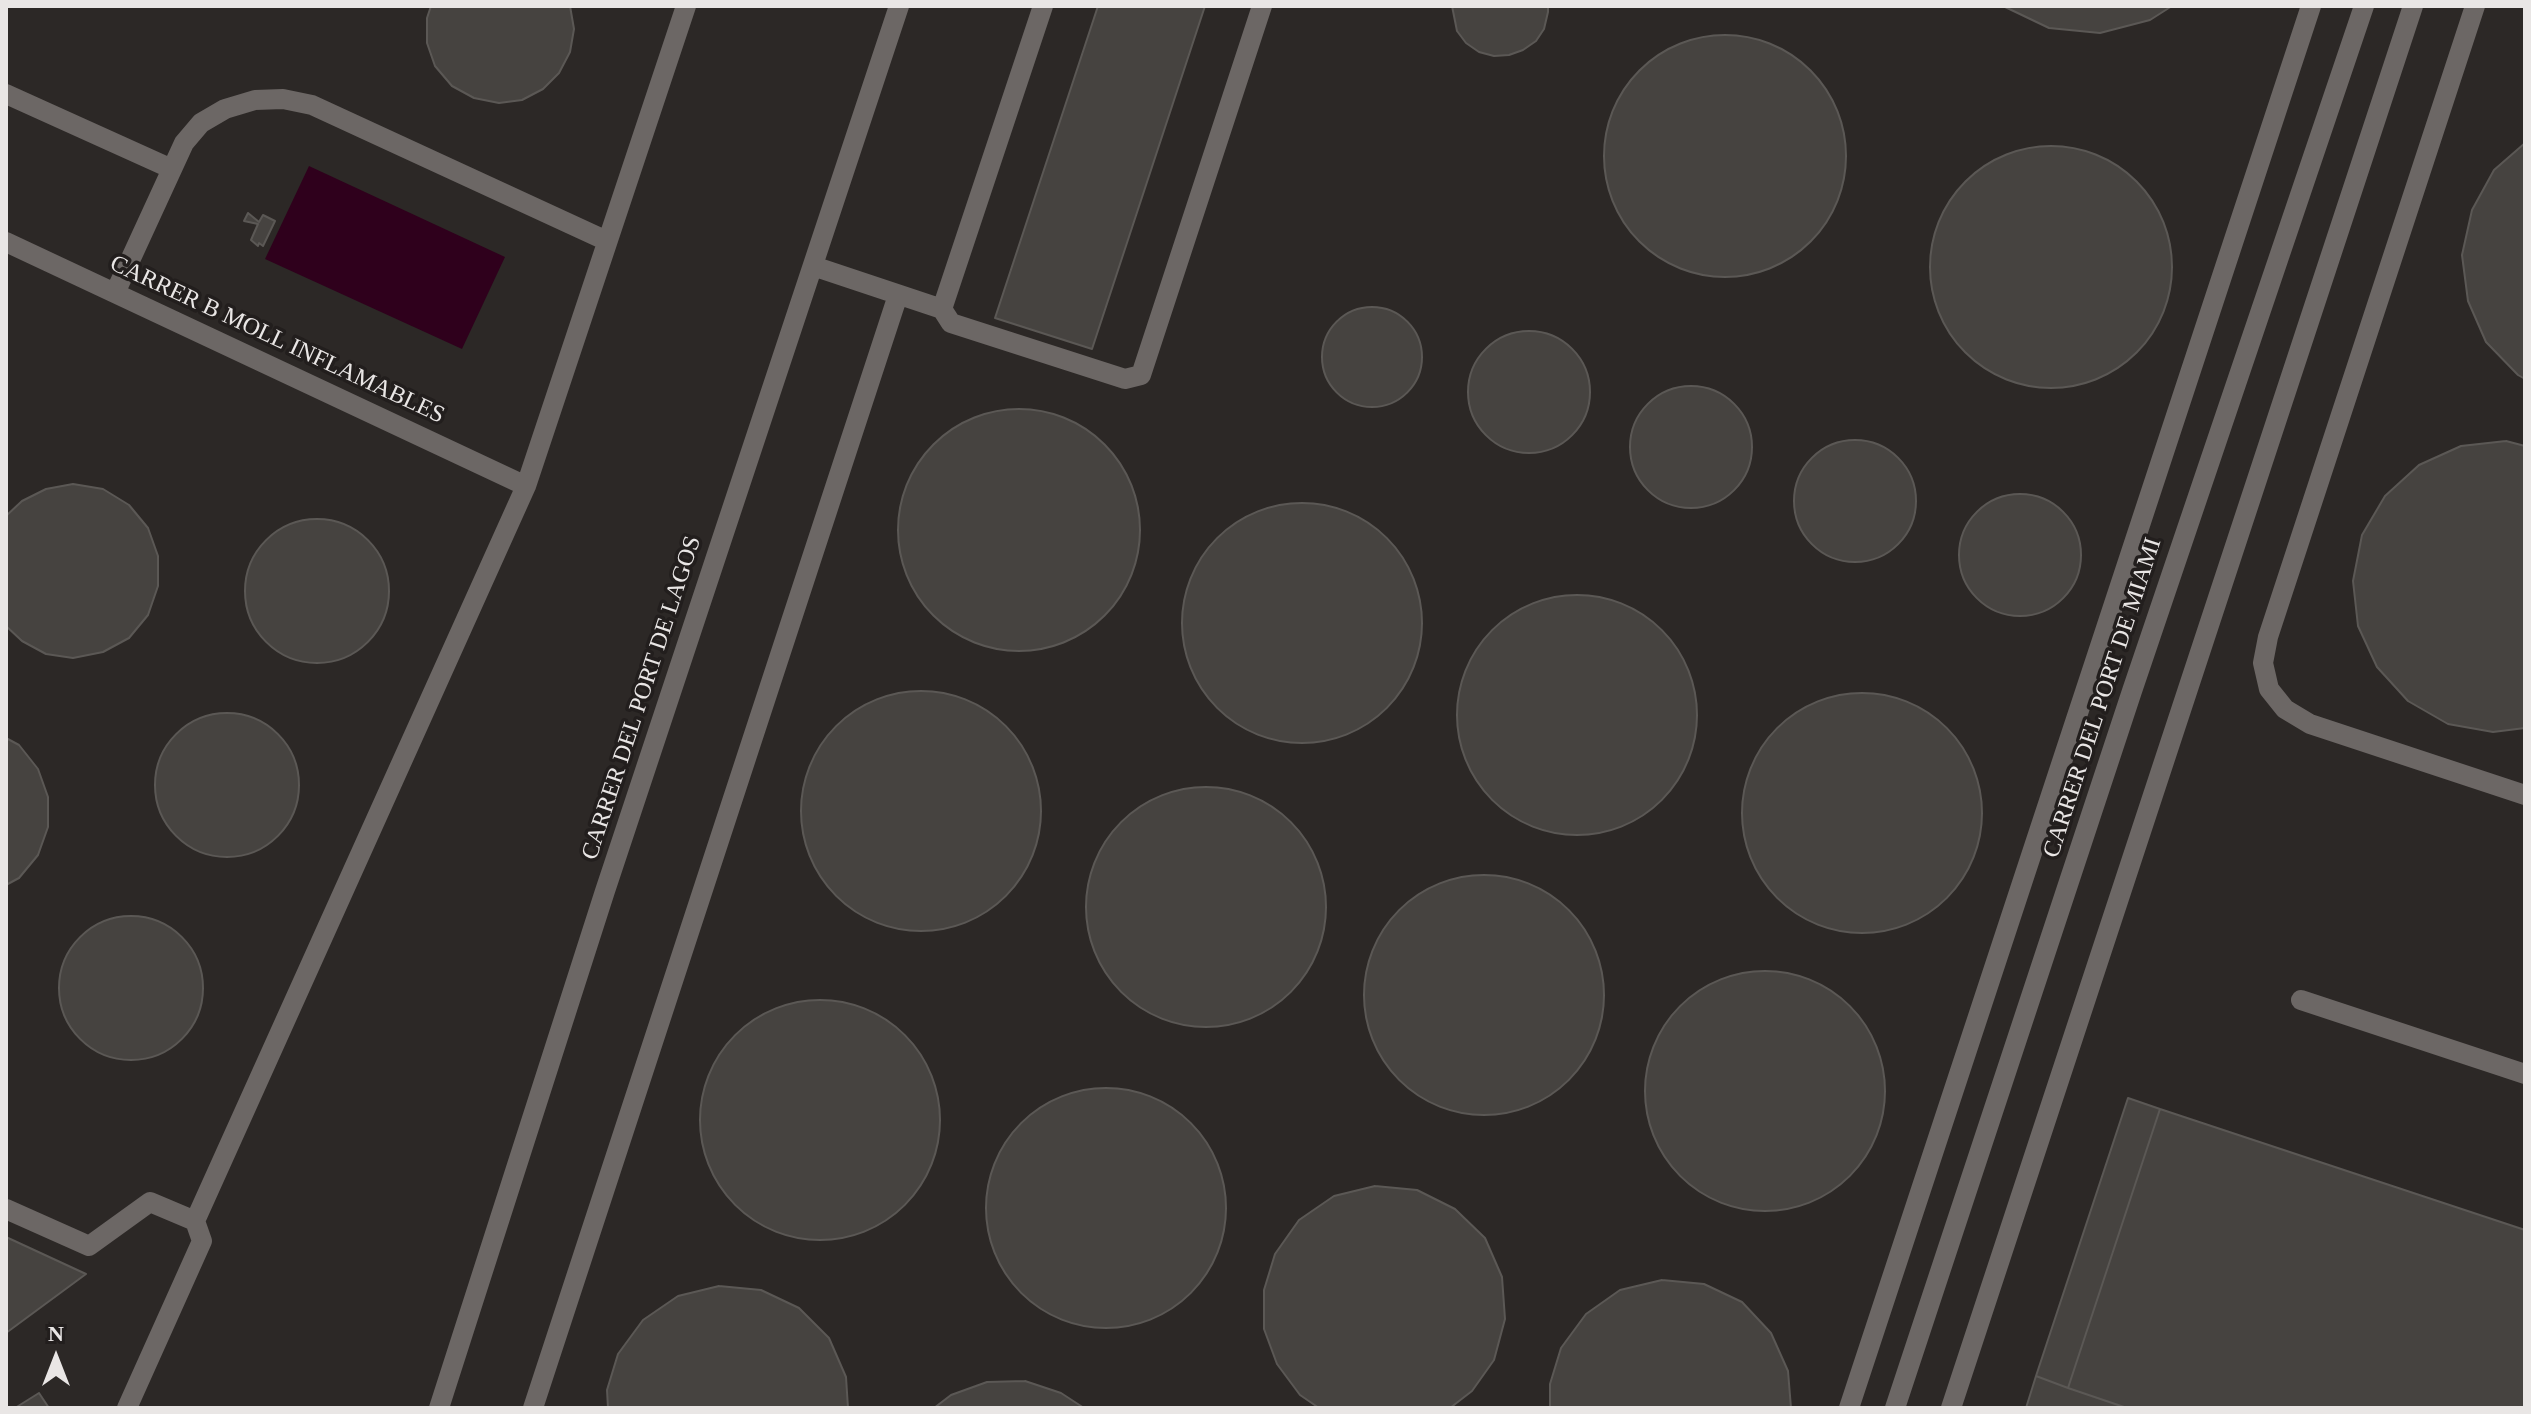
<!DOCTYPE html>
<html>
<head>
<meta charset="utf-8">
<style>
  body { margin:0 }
  #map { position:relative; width:2531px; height:1414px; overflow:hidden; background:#2c2826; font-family:Georgia,serif }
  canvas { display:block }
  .frame { position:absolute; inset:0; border:8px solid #e9e6e5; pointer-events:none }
  .north { position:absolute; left:16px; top:1318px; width:80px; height:80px; -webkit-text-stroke:6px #221e1d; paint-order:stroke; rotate:0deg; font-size:22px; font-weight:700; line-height:32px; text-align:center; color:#e9e6e5 }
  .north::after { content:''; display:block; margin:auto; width:28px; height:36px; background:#e9e6e5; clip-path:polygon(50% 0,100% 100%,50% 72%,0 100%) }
</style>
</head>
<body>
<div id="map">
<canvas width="2531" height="1414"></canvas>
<div class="frame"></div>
<div class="north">N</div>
</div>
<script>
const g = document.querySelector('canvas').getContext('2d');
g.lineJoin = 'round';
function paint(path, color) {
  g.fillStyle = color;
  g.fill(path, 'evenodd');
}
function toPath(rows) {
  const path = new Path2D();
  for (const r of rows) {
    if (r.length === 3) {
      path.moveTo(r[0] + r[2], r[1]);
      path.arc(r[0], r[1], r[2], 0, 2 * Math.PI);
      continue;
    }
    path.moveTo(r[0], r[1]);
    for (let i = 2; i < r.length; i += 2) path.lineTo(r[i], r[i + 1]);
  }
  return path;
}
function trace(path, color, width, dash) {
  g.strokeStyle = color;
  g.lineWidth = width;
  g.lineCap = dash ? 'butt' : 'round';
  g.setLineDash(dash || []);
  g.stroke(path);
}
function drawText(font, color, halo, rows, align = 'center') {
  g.font = font + ' Georgia,serif';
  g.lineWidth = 7;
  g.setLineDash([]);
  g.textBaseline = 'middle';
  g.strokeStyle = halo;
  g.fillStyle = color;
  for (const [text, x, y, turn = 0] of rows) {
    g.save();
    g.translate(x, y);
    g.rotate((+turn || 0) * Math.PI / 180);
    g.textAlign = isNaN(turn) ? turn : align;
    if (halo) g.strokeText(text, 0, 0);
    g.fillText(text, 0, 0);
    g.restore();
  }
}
paint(toPath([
  [309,166,505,257,462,349,265,259]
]), '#2f001c');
const building = toPath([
  [431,6,570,6,574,29,570,52,559,73,543,89,522,100,499,103,474,98,452,86,435,66,427,43,427,18,431,6],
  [1098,6,1205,6,1092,349,995,318,1098,6],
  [1452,6,1548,6,1548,12,1544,29,1536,41,1523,50,1509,55,1494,56,1479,52,1466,43,1457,31,1452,6],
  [2003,6,2172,6,2150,20,2100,33,2049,28,2003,6],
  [1725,156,121],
  [2525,143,2525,379,2518,375,2486,342,2468,301,2462,255,2472,210,2494,170,2525,143],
  [2051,267,121],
  [248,213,259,222,263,215,275,221,263,246,259,243,258,246,251,240,258,224,244,221,248,213],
  [1372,357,50],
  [1529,392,61],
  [1691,447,61],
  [1019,530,121],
  [1855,501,61],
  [2506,441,2525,446,2525,728,2493,732,2448,724,2408,701,2377,667,2358,626,2353,581,2362,535,2385,496,2419,465,2461,446,2506,441],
  [73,484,103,489,129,505,148,528,158,556,158,586,148,615,129,638,103,652,73,658,46,654,22,641,6,626,6,516,22,501,46,489,73,484],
  [2020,555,61],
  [1302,623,120],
  [317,591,72],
  [1577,715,120],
  [921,811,120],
  [1862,813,120],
  [227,785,72],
  [6,738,19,745,38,769,48,797,48,827,38,855,19,878,6,885,6,738],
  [1206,907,120],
  [1484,995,120],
  [131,988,72],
  [1765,1091,120],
  [820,1120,120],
  [1106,1208,120],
  [2128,1098,2160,1109,2068,1388,2036,1376,2128,1098],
  [2160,1109,2525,1230,2525,1408,2127,1408,2068,1388,2160,1109],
  [1375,1186,1417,1190,1455,1209,1485,1238,1502,1277,1505,1319,1494,1360,1472,1391,1450,1408,1319,1408,1300,1395,1277,1364,1264,1329,1264,1290,1275,1254,1299,1220,1334,1196,1375,1186],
  [6,1237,86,1274,6,1333,6,1237],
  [1662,1280,1704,1284,1742,1302,1771,1333,1788,1371,1791,1408,1550,1408,1550,1384,1561,1348,1586,1314,1620,1290,1662,1280],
  [719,1286,761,1290,799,1308,829,1338,846,1377,848,1408,608,1408,607,1390,618,1354,643,1320,678,1296,719,1286],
  [2036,1376,2068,1388,2127,1408,2026,1408,2036,1376],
  [1025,1381,1061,1393,1084,1408,934,1408,951,1395,987,1382,1025,1381],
  [39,1393,49,1408,15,1408,39,1393]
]);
paint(building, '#464340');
trace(building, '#5b5855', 2);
trace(toPath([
  [2475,6,2268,637,2263,663,2269,689,2285,709,2310,724,2525,795],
  [6,94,172,169],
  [6,242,526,486],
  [813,266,942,309,951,323,1125,379,1141,375,1262,6],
  [115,293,184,143,201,123,225,109,255,100,283,99,312,105,607,241],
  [942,309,1043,6],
  [2301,1000,2525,1074],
  [6,1209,89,1246,150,1202,195,1221],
  [127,1408,202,1241,195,1221,526,486,686,6],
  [439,1408,605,891,899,6],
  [533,1408,898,295],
  [1849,1408,2311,6],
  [1895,1408,2132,691,2364,6],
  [1951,1408,2413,6]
]), '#6c6765', 20);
drawText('24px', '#e9e6e5', '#221e1d', [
  ["CARRER B MOLL INFLAMABLES",277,340,25],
  ["CARRER DEL PORT DE LAGOS",642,698,-72],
  ["CARRER DEL PORT DE MIAMI",2103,698,-72]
]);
</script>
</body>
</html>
